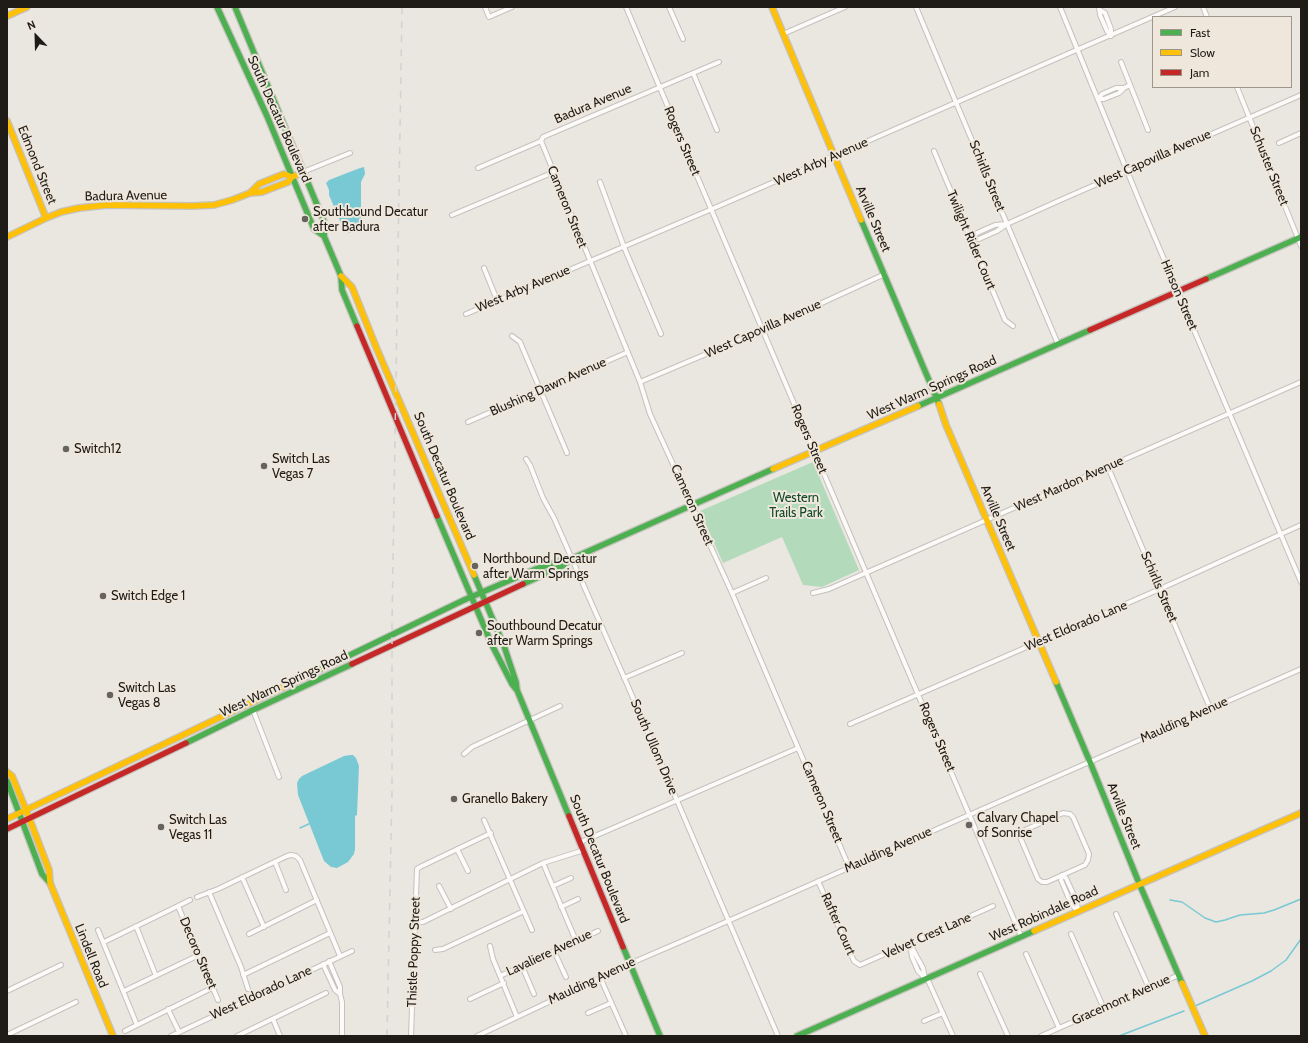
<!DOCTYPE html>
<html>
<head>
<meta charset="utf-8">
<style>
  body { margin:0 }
  #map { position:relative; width:1308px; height:1043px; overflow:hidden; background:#eae6e0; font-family:Cabin,sans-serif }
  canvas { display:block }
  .frame { position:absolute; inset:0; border:8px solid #1f1c18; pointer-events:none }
  .legend { position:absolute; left:1152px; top:16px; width:140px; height:72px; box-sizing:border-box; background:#efe7db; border:1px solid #9c968d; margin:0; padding:5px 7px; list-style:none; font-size:12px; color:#1f1c18 }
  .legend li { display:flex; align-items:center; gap:8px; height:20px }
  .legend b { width:20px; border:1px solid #9c968d }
  .north { position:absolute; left:16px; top:16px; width:40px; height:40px; -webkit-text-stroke:3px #efe7db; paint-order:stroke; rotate:337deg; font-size:11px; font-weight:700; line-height:16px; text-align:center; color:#1f1c18 }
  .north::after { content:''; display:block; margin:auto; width:14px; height:18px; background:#1f1c18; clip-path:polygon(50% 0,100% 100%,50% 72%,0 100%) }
</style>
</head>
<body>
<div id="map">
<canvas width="1308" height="1043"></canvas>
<div class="frame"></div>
<ul class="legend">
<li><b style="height:5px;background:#4caf50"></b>Fast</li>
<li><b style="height:5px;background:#ffc107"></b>Slow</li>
<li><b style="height:5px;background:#c62828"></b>Jam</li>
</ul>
<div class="north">N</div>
</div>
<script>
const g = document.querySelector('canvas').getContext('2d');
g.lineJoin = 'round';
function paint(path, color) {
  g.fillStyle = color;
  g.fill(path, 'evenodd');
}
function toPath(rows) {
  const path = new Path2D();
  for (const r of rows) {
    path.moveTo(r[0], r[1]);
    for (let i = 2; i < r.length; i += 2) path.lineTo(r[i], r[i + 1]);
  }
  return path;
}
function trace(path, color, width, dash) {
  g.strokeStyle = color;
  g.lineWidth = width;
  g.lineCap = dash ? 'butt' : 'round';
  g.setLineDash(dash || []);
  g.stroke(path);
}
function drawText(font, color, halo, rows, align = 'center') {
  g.font = font + ' Cabin,sans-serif';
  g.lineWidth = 4;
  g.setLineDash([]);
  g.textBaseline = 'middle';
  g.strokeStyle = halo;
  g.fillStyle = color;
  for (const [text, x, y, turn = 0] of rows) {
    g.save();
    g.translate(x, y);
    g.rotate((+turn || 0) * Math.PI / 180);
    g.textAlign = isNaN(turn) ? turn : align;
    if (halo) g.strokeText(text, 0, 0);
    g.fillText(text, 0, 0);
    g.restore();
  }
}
paint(toPath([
  [813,462,859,570,822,587,803,585,782,537,723,563,700,511]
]), '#b4dabc');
paint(toPath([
  [364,167,365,174,361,182,361,225,358,231,353,233,350,233,345,231,343,228,329,195,329,190,326,183,329,180,360,168],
  [350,755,353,755,356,758,359,766,357,815,355,816,355,849,354,854,348,862,337,868,331,867,324,861,298,795,297,783,299,779,302,776,344,756]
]), '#79c9d5');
trace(toPath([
  [300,828,311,823],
  [1170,900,1182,902,1205,918,1216,922,1225,920,1240,915,1264,913,1274,910,1301,899],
  [1195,1006,1252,981,1271,971,1286,960,1301,939],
  [1119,1036,1184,1011]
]), '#79c9d5', 1.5);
const street = toPath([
  [485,7,489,17,512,7],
  [626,7,697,176,1021,936],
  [669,7,683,39],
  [916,7,1007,224,1058,344],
  [1060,7,1141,205,1301,582],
  [1099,7,1100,15,1107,31,1111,36],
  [1203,7,1207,17],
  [1100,10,1105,13,1111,29,1111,36],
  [783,34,845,7],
  [1121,62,1148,130],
  [693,73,717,130],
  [1237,87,1301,246],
  [1098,99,1104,99,1119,93,1124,88,1130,85],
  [1098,99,1102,94,1116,88,1124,88],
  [541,141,640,382,650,414,732,593,849,867],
  [1279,143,1301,133],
  [934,151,1005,320,1013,326],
  [478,168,541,141,543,137,719,62],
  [303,172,350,153],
  [600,182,624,247,661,334],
  [452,215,554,172],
  [971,239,979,239,997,231,1007,224,1065,198,1301,95],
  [971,239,977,233,995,225,1006,224],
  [484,268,497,300],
  [466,314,712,209,1175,7],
  [512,336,520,342,567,453],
  [640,382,763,330,885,274],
  [468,422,628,352],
  [526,459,530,465,543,498,554,518,627,684,778,1036],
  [1108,467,1210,708],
  [732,593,766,578],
  [813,593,829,589,1301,382],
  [624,678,682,653],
  [253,710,279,777],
  [850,724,1160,589,1301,525],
  [464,754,472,747,560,706],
  [1063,813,1070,814,1073,817,1089,854,1088,860,1085,865,1047,882,1042,882,1038,879,1020,837,1021,833,1025,830,1063,813],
  [484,820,532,930],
  [581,842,798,748],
  [457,849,468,871],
  [275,862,286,890],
  [543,863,576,941],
  [1062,875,1061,880,1067,894,1071,904,1078,911],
  [1062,875,1066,878,1071,889,1077,902,1078,911],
  [242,877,264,927],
  [818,881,854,961,860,965,993,906],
  [439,886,451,909],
  [553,886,571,878],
  [209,892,241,967,248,989],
  [197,897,218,889,287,856,291,855,296,856,300,860,340,956],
  [178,906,218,1000],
  [561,907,578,899],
  [1116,914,1149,988],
  [415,922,423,922,543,863,584,850],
  [136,926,156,976],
  [98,930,137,1025],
  [249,934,317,900],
  [1071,934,1104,1009],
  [104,942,178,906,190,900],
  [910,944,912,957,918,971,925,978],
  [490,946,493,959,517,1017],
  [911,946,923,968,925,978],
  [435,950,443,949,524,911],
  [554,951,566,977],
  [1026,954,1059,1028],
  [329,961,340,987,340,994,342,1002,342,1036],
  [323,964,335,990,340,994],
  [522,966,534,994],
  [980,974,1008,1036],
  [243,975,330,933],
  [500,976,598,931],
  [600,977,626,1036],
  [927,978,953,1036],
  [7,991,61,965],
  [124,991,199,955],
  [470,999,504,983],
  [168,1009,179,1032],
  [588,1013,611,1003],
  [273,1019,280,1036],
  [924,1021,943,1013],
  [125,1031,212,988],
  [7,1035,76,1002],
  [171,1036,352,951],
  [237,1036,326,993],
  [411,1036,417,869,420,867,491,833],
  [477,1036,629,964,687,939,1301,669],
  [1041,1036,1179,975]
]);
const fast = toPath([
  [217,7,267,116,314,229,324,236],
  [235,7,325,224,324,236,341,276,342,290,357,326],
  [861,220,939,404],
  [1206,279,1301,237],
  [918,406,1090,330],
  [437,516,492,645,512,684,516,689],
  [474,575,504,646,516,682,517,690,569,816],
  [523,584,562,566,571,559,773,469],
  [319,670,464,600,536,569,559,561,569,560],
  [1056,682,1090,762,1139,883,1182,983],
  [186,743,253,710,352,664],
  [7,781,42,874,50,883],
  [623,947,660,1036],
  [797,1036,1034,931]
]);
const slow = toPath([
  [772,7,861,220],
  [7,16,27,7],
  [7,121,46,218],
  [250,193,259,184,284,174,292,177],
  [7,237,46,218,61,212,79,208,107,205,192,206,214,205,232,200,250,193,262,192,288,182,292,177,303,172],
  [341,276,352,287,376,347,474,575],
  [939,404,946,425,1056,682],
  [773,469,918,406],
  [7,772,12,776,26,810,49,870,50,883,113,1036],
  [7,819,319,670],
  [1034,931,1301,813],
  [1182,983,1205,1036]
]);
const jam = toPath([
  [357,326,437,516],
  [1090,330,1206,279],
  [352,664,523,584],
  [569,816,623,947],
  [7,829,186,743]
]);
trace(street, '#c5c2bd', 6);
trace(fast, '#c5c2bd', 8);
trace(slow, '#c5c2bd', 8);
trace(jam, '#c5c2bd', 8);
trace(street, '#fcfbfa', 4);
trace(fast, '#4caf50', 5.5);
trace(slow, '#ffc107', 5.5);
trace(jam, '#c62828', 5.5);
trace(toPath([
  [387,1036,392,791,392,623,402,7]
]), '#d3d2d0', 1.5, [7, 7]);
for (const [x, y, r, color] of [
  [305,219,4,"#66635e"],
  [66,449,4,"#66635e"],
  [264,466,4,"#66635e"],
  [475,566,4,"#66635e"],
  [103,596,4,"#66635e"],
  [479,633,4,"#66635e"],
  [110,695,4,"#66635e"],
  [454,799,4,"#66635e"],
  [969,825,4,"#66635e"],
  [161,827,4,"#66635e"]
]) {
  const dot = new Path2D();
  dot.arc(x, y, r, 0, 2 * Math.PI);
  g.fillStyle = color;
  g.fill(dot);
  trace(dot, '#efe7db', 1.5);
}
drawText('13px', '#1f1c18', '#efe7db', [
  ["Badura Avenue",593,104,-23],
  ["South Decatur Boulevard",279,119,66],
  ["Rogers Street",682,141,67],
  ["West Capovilla Avenue",1153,159,-24],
  ["West Arby Avenue",821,162,-24],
  ["Edmond Street",37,165,68],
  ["Schuster Street",1269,166,68],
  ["Schirlls Street",987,176,68],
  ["Badura Avenue",126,196,-1],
  ["Cameron Street",567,207,68],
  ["Arville Street",873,219,67],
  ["Twilight Rider Court",971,240,67],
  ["West Arby Avenue",523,289,-23],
  ["Hinson Street",1179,295,67],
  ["West Capovilla Avenue",763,329,-24],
  ["Blushing Dawn Avenue",548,387,-24],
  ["West Warm Springs Road",932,388,-24],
  ["Rogers Street",809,439,67],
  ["South Decatur Boulevard",444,476,67],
  ["West Mardon Avenue",1069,484,-24],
  ["Cameron Street",692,505,66],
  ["Arville Street",998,518,67],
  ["Schirlls Street",1159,587,67],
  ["West Eldorado Lane",1076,626,-23],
  ["West Warm Springs Road",284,684,-25],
  ["Maulding Avenue",1184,720,-24],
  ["Rogers Street",937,737,67],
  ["South Ullom Drive",654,747,67],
  ["Cameron Street",822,802,67],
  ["Arville Street",1124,816,68],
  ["Maulding Avenue",888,850,-24],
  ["South Decatur Boulevard",599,859,68],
  ["West Robindale Road",1044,914,-24],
  ["Rafter Court",838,924,66],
  ["Velvet Crest Lane",927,936,-24],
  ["Thistle Poppy Street",414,952,-88],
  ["Decoro Street",198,953,67],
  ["Lavaliere Avenue",549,953,-25],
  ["Lindell Road",91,956,68],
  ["Maulding Avenue",592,981,-25],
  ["West Eldorado Lane",261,993,-25],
  ["Gracemont Avenue",1121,1000,-24]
]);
drawText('13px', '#1f1c18', '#efe7db', [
  ["Southbound Decatur",313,212],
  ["after Badura",313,227],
  ["Switch12",74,449],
  ["Switch Las",272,459],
  ["Vegas 7",272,474],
  ["Northbound Decatur",483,559],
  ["after Warm Springs",483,574],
  ["Switch Edge 1",111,596],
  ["Southbound Decatur",487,626],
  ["after Warm Springs",487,641],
  ["Switch Las",118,688],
  ["Vegas 8",118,703],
  ["Granello Bakery",462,799],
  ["Calvary Chapel",977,818],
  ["of Sonrise",977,833],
  ["Switch Las",169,820],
  ["Vegas 11",169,835]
], 'left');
drawText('13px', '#0f4928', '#efe7db', [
  ["Western",796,498],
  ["Trails Park",796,513]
]);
</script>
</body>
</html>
